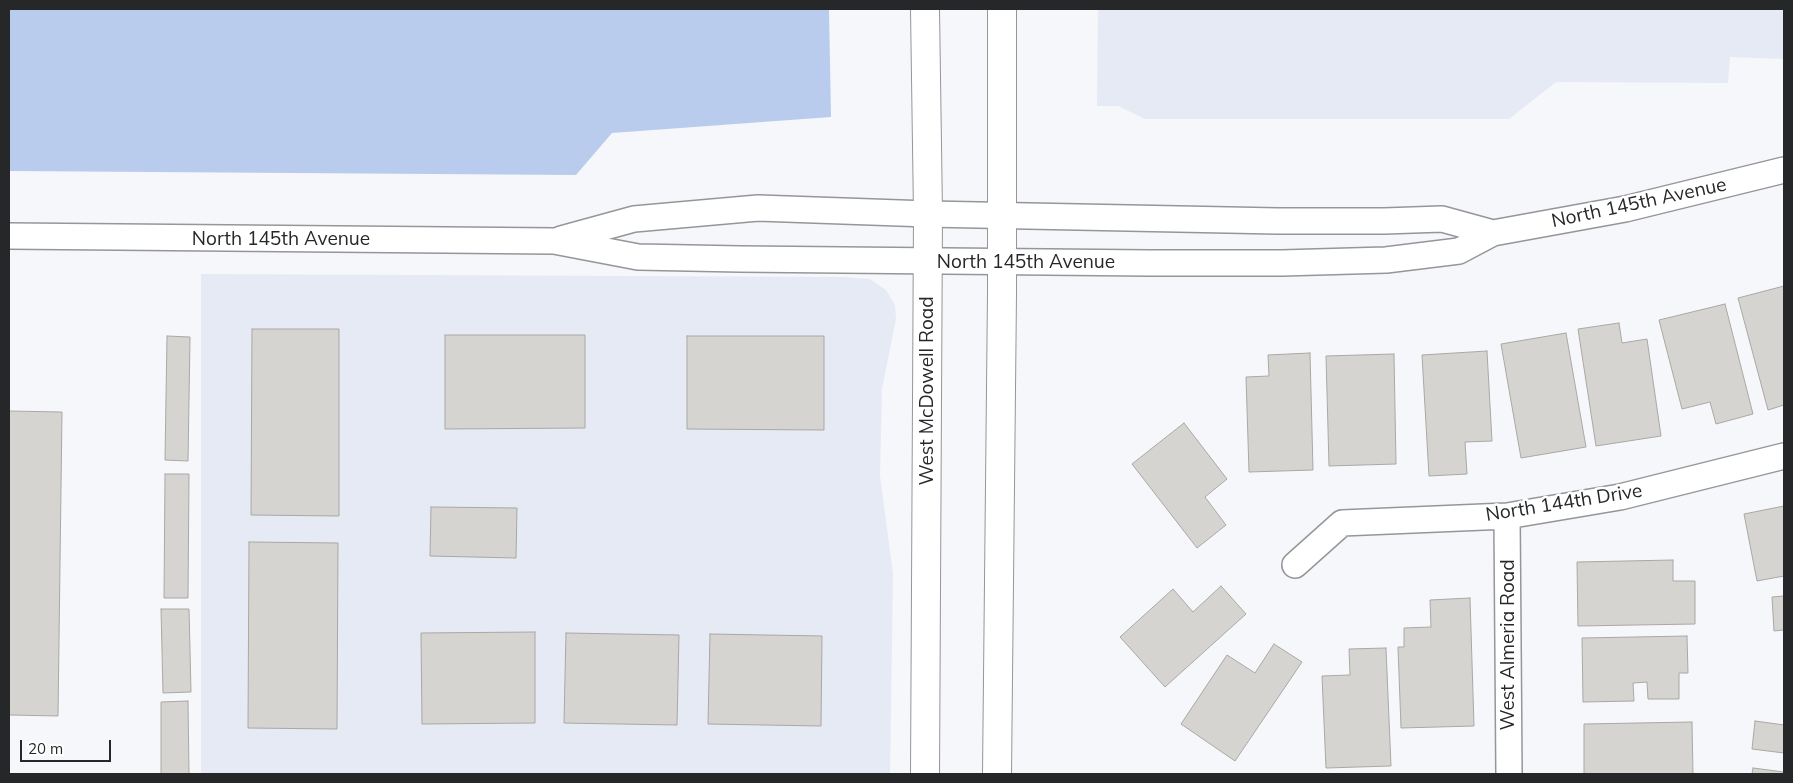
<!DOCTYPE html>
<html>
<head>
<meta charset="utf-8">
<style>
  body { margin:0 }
  #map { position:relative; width:1793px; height:783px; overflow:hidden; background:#f5f7fb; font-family:Mulish,sans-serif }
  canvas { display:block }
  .frame { position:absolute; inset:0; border:10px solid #262728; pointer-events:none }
  .scale { position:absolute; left:20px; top:740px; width:91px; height:22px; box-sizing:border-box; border:2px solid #262728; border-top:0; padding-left:6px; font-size:15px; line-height:18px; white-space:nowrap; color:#262728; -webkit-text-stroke:4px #fff; paint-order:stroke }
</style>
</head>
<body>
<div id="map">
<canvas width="1793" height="783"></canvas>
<div class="frame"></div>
<div class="scale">20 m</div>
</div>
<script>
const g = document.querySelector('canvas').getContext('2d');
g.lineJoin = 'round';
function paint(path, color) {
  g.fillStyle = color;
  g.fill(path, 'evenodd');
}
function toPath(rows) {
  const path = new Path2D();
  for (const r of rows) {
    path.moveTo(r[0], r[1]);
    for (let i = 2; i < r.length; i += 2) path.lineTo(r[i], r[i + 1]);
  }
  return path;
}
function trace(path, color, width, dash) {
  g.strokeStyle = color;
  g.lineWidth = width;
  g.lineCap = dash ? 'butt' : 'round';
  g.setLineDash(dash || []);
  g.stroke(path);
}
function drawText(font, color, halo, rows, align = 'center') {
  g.font = font + ' Mulish,sans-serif';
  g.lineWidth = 5;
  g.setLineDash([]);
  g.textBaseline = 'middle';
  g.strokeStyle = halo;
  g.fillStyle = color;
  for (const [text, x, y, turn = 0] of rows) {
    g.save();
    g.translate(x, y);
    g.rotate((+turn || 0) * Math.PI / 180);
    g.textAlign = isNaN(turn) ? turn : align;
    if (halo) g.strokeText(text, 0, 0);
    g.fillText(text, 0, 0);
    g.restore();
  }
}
paint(toPath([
  [1098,9,1784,9,1784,59,1730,57,1728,83,1556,82,1509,119,1145,119,1118,106,1097,106],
  [201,274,843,277,870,279,886,290,895,305,896,319,882,389,880,476,893,574,890,774,201,774]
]), '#e5eaf4');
paint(toPath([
  [9,9,829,9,831,117,612,133,576,175,9,171]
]), '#bacced');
const building = toPath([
  [1784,286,1784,405,1768,410,1738,298,1784,286],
  [1725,304,1753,414,1716,424,1710,402,1682,409,1659,320,1725,304],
  [1619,323,1622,343,1647,339,1661,436,1596,446,1578,329,1619,323],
  [252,329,339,329,339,516,251,515,252,329],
  [1566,333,1586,447,1521,458,1501,344,1566,333],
  [445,335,585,335,585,428,445,429,445,335],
  [167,336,190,337,188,461,165,460,167,336],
  [687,336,824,336,824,430,687,429,687,336],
  [1487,351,1492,441,1465,442,1467,474,1429,476,1422,355,1487,351],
  [1310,353,1313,470,1249,472,1246,377,1269,376,1268,355,1310,353],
  [1394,354,1396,464,1329,466,1326,356,1394,354],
  [9,411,62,412,58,716,9,715,9,411],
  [1184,423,1227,479,1205,497,1226,525,1197,548,1132,464,1184,423],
  [165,474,189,474,188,598,164,598,165,474],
  [1784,506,1784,576,1757,581,1744,514,1784,506],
  [431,507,517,508,516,558,430,556,431,507],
  [249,542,338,543,337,729,248,728,249,542],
  [1673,560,1673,581,1695,581,1695,624,1578,626,1577,562,1673,560],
  [1221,586,1246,614,1165,687,1120,637,1173,589,1193,612,1221,586],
  [1784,596,1784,630,1774,631,1772,597,1784,596],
  [1470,598,1474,726,1401,728,1398,647,1404,647,1404,628,1431,627,1430,600,1470,598],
  [161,609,189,609,191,692,163,693,161,609],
  [535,632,535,723,422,724,421,633,535,632],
  [566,633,679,635,677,725,564,723,566,633],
  [710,634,822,636,821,726,708,724,710,634],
  [1687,636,1688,673,1679,673,1679,699,1648,699,1647,682,1633,683,1634,701,1583,702,1582,638,1687,636],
  [1274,644,1302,662,1235,761,1181,724,1227,655,1255,673,1274,644],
  [1386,648,1391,766,1326,768,1322,676,1350,675,1349,649,1386,648],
  [188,701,189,774,161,774,161,702,188,701],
  [1755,721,1784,725,1784,722,1784,753,1752,749,1755,721],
  [1692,722,1693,774,1584,774,1584,724,1692,722],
  [1753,768,1784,772,1784,774,1752,774,1753,768]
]);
paint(building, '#d6d4d0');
trace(building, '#aaa8a5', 1);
const street = toPath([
  [9,236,554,241,638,257,740,259,1149,263,1282,263,1386,260,1459,251,1493,233,1625,209,1784,170],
  [561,239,634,219,758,208,928,214,1278,221,1384,221,1442,219,1493,233],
  [1507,516,1509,774],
  [1295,565,1342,523,1507,516,1620,497,1784,456]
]);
const primary = toPath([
  [925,9,928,214,925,774],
  [997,774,1002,293,1002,9]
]);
trace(street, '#949699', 28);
trace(primary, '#949699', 30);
trace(street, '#fff', 25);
trace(primary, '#fff', 28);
drawText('19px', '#262728', '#fff', [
  ["North 145th Avenue",1639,203,-12],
  ["North 145th Avenue",281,239],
  ["North 145th Avenue",1026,262],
  ["West McDowell Road",927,391,-90],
  ["North 144th Drive",1564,503,-9],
  ["West Almeria Road",1508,645,-90]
]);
</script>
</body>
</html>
